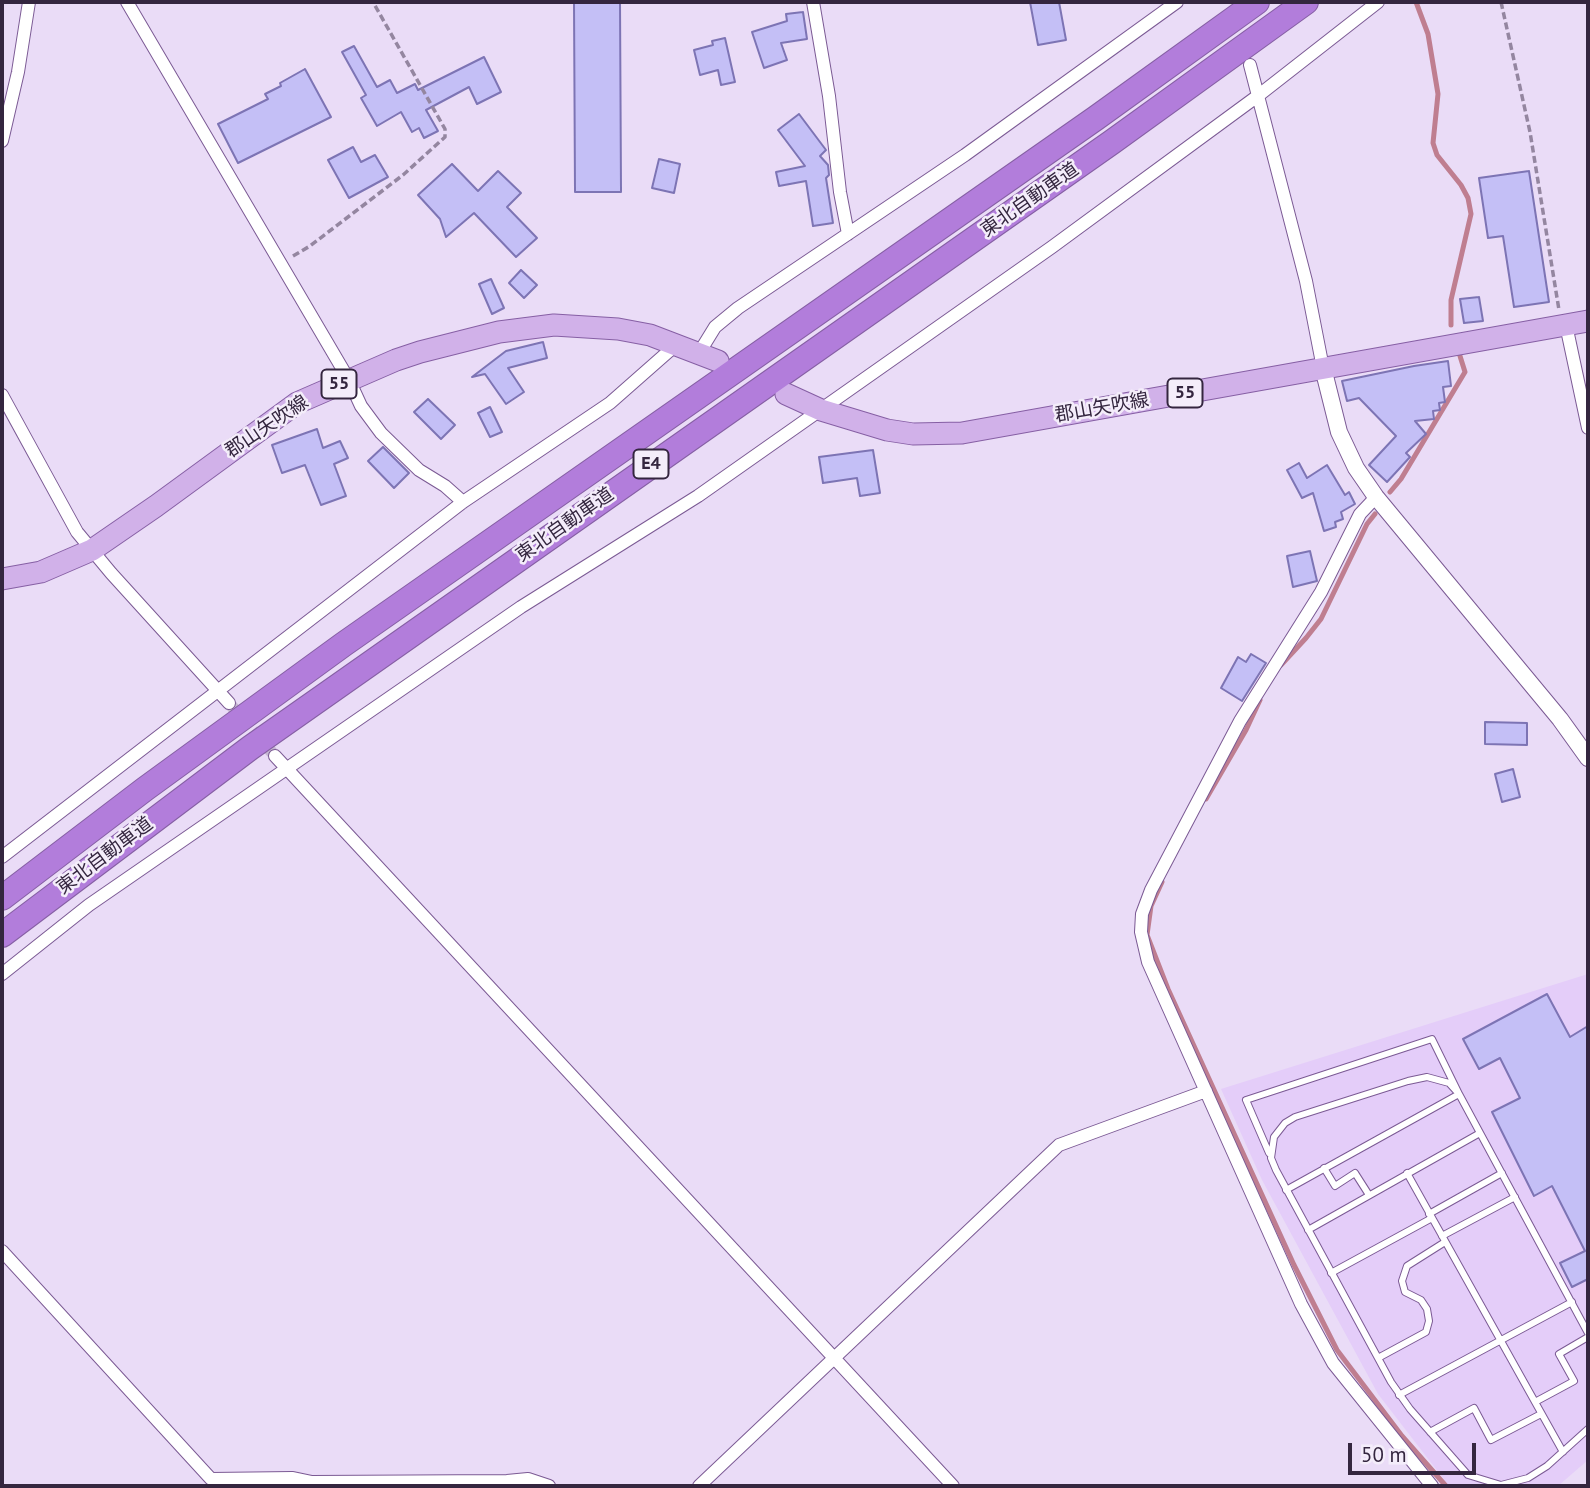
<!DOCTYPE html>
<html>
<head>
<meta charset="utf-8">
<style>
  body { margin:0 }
  #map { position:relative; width:1590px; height:1488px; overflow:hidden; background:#eadcf7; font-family:"PT Sans",sans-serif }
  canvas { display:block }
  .frame { position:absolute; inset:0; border:4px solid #34263f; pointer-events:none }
  .scale { position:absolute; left:1348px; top:1443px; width:128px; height:32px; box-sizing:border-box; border:4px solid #34263f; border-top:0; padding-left:9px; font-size:21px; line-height:24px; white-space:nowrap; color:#34263f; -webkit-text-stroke:5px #f4edfa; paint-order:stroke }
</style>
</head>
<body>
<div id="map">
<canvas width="1590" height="1488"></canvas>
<div class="frame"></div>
<div class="scale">50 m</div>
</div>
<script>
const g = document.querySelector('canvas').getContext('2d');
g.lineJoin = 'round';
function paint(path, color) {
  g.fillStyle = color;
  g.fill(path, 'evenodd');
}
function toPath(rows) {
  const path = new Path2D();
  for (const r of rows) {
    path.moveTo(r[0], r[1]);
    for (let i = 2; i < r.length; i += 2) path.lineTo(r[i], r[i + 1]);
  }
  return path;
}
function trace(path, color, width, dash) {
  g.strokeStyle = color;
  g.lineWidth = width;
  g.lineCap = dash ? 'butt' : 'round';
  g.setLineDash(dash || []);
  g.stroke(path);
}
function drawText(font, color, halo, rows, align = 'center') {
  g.font = font + ' "PT Sans","Noto Sans JP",sans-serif';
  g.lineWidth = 5;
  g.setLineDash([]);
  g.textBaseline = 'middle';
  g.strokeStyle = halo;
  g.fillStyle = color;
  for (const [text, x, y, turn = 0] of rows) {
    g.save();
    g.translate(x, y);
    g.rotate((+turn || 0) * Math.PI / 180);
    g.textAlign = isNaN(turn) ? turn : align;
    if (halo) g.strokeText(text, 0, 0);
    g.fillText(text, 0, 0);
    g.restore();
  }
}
paint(toPath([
  [1588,974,1588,1460,1558,1486,1449,1486,1378,1394,1262,1180,1221,1089]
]), '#e4cdf9');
trace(toPath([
  [1416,2,1428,34,1438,94,1433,143,1437,155,1461,185,1468,198,1471,214,1451,300,1451,325],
  [1390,492,1401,479,1465,372,1460,356],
  [1281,665,1306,638,1321,619,1367,524,1375,514],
  [1206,799,1246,730,1260,700],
  [1162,882,1151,906,1147,935,1168,989,1294,1265,1337,1350,1402,1436,1446,1486]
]), '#bf7e90', 5);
const building = toPath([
  [574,2,620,2,621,192,575,192,574,2],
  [1030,2,1059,2,1066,40,1038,45,1030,2],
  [803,12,807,39,781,43,787,60,764,68,752,32,787,21,786,14,803,12],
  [725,38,735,82,721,85,718,70,700,75,694,50,713,45,712,41,725,38],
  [354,46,377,87,390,80,397,93,415,84,418,90,484,57,501,92,477,104,469,87,426,110,438,131,424,138,419,128,412,132,401,112,377,126,361,98,366,95,342,52,354,46],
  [305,69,331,117,238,163,218,124,268,99,265,94,281,86,280,83,305,69],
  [799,114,826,150,820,156,828,165,829,175,826,178,833,223,813,226,806,181,779,186,776,172,805,166,778,130,799,114],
  [353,147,361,162,375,155,388,177,349,198,328,160,353,147],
  [659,159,680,164,674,193,652,188,659,159],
  [452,164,478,191,498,171,521,193,507,207,537,238,516,257,474,213,446,237,440,219,418,195,452,164],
  [1529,171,1549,302,1514,307,1503,236,1488,238,1479,178,1529,171],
  [521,270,537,285,524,298,509,283,521,270],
  [491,279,504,308,492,314,479,284,491,279],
  [1479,297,1483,321,1464,323,1460,299,1479,297],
  [543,342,547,358,508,368,524,392,506,404,485,374,472,377,506,351,543,342],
  [1448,361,1451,386,1443,387,1445,402,1439,403,1440,410,1433,411,1434,419,1415,421,1426,434,1406,453,1410,457,1387,482,1369,465,1396,436,1359,398,1347,401,1342,381,1414,366,1448,361],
  [428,399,455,425,441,439,414,412,428,399],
  [490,407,502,432,490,437,478,413,490,407],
  [317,429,323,448,340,441,348,458,334,464,346,496,321,505,305,465,282,473,272,445,317,429],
  [383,447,409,473,394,488,368,461,383,447],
  [873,450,880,493,860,496,857,478,823,483,819,457,873,450],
  [1299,463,1307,478,1327,465,1345,495,1349,492,1355,504,1341,512,1343,519,1335,522,1336,527,1324,531,1313,493,1302,498,1287,470,1299,463],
  [1310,551,1317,581,1293,587,1287,556,1310,551],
  [1251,654,1266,663,1242,701,1221,688,1238,657,1246,662,1251,654],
  [1485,722,1527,723,1527,745,1485,744,1485,722],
  [1513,769,1520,797,1502,802,1495,774,1513,769],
  [1547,994,1570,1037,1588,1026,1588,1279,1572,1287,1560,1263,1585,1251,1552,1186,1534,1196,1492,1112,1520,1098,1500,1058,1479,1069,1463,1039,1547,994]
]);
paint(building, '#c4bff6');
trace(building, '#7d74b4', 2);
trace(toPath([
  [229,703,275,756]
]), '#c6b8d2', 12, [12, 6]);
const service = toPath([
  [1269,1153,1246,1100,1432,1039,1459,1094,1286,1190],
  [1324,1168,1335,1186,1355,1173,1369,1195],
  [1407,1173,1563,1452],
  [1429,1214,1502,1173],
  [1308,1230,1480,1133],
  [1442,1236,1515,1197],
  [1331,1273,1432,1218],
  [1588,1333,1459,1094,1449,1083,1427,1077,1408,1081,1295,1117,1285,1123,1274,1137,1271,1158,1276,1170,1391,1382,1410,1409,1468,1475,1501,1485,1528,1478,1547,1466,1588,1429],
  [1378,1358,1426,1332,1429,1321,1427,1309,1421,1300,1405,1292,1402,1281,1407,1266,1445,1242],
  [1399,1395,1572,1302],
  [1535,1402,1574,1381,1559,1354,1588,1337],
  [1430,1432,1474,1408,1491,1440,1541,1414]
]);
const minor = toPath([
  [127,2,349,380,361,406,381,433,419,470,445,486,463,502],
  [813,2,829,96,840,192,848,234],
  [1250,65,1306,281,1323,368],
  [2,141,18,72,29,2],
  [1566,325,1588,428],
  [699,353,715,327,738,308,965,155,1177,2],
  [2,395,77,532,111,573,229,703],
  [1376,497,1360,514,1321,592,1240,721,1151,890,1142,914,1141,932,1148,962,1301,1304,1333,1363,1432,1486],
  [275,756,953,1486],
  [2,857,463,502,610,403,677,344],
  [2,974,89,905,521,607,698,496,1052,247,1259,95,1378,2],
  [2,1251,211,1479,293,1478,312,1482,507,1481,528,1479,549,1486],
  [699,1486,1059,1145,1206,1091]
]);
const tertiary = toPath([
  [1323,368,1339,432,1356,468,1376,497,1560,719,1588,758]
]);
const primary = toPath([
  [786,394,821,410,887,430,913,434,962,433,1588,321],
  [2,579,41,572,92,550,156,506,297,403,396,360,420,352,499,332,554,325,618,329,650,335,718,361]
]);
const motorway = toPath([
  [2,898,145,789,344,644,1096,118,1257,2],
  [2,935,250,748,1112,142,1306,2]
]);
trace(service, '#7b5a94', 8);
trace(minor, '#7b5a94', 14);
trace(tertiary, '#7b5a94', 18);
trace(primary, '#865fa4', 23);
trace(motorway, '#865fa4', 26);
trace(toPath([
  [1501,2,1530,132,1559,310],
  [293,256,310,246,403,175,445,137,445,129,373,2]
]), '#9486a0', 3.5, [7, 3.5]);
trace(service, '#fff', 6);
trace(minor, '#fff', 12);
trace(tertiary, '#fff', 16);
trace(primary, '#d1b1e9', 21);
trace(motorway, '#b27ddb', 24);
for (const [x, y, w] of [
  [339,384,35],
  [1185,393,35],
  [651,464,35]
]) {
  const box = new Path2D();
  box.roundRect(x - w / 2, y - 14.5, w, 29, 5);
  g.fillStyle = '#f4edfa';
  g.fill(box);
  trace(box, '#34263f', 2);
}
drawText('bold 18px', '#34263f', null, [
  ["55",339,384],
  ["55",1185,393],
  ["E4",651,464]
]);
drawText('19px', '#34263f', '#f4edfa', [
  ["東北自動車道",1030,200,-35],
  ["郡山矢吹線",1102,408,-10],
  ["郡山矢吹線",267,427,-34],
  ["東北自動車道",565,525,-35],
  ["東北自動車道",105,856,-37]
]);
</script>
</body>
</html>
